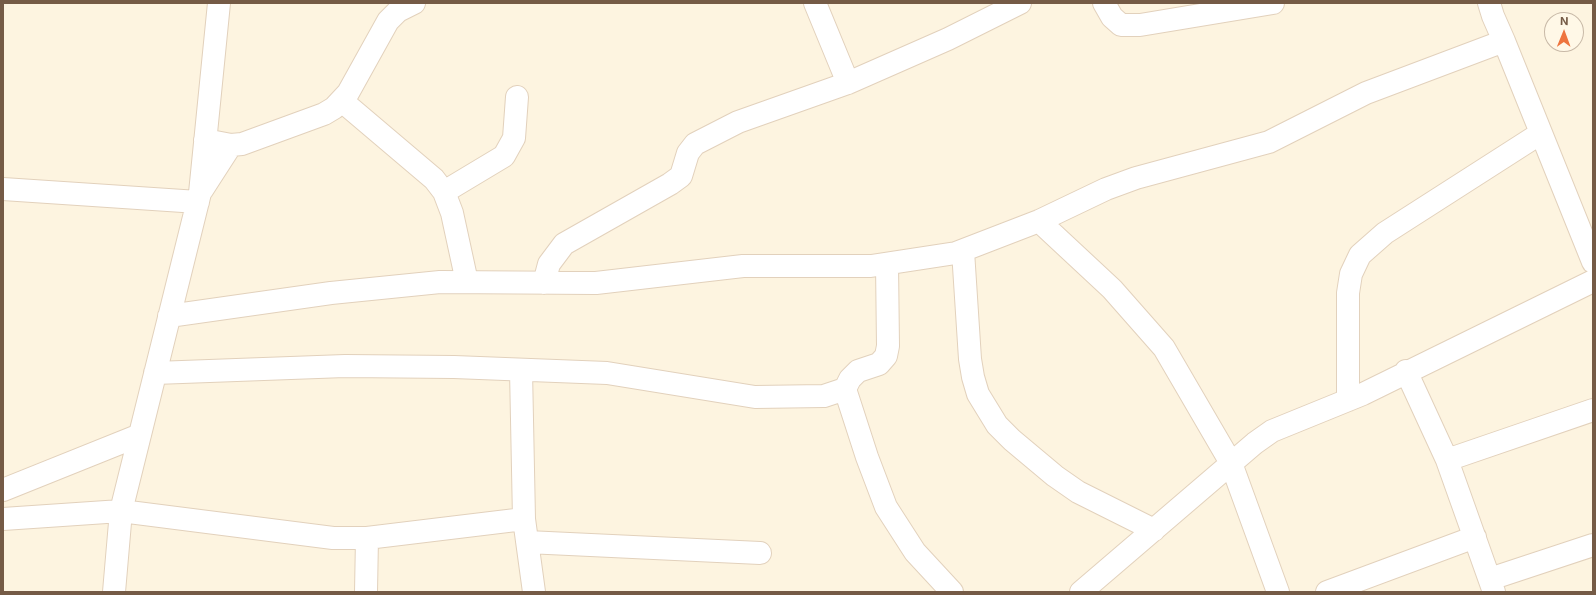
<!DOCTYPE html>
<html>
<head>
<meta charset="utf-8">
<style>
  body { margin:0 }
  #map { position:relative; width:1596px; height:595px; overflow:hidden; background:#fdf4e0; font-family:Inter,sans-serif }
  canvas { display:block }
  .frame { position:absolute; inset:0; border:4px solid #755b46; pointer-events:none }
  .north { position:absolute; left:1544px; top:12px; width:40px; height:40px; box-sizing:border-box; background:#fff8e7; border:1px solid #c8b9a7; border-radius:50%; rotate:1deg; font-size:11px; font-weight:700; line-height:16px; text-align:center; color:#755b46 }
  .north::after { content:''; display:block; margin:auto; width:14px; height:18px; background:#ee753e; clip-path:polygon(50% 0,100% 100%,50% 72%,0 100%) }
</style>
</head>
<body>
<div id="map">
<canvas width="1596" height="595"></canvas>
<div class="frame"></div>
<div class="north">N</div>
</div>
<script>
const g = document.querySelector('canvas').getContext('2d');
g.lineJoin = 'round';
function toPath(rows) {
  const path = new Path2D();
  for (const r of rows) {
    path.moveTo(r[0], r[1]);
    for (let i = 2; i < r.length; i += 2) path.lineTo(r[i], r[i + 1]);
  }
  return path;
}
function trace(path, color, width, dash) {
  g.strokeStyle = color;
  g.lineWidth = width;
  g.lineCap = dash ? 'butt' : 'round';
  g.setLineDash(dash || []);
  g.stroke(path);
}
const minor = toPath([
  [815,3,848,83],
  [1104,3,1112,17,1121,25,1140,25,1273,3],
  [1489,3,1493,16,1504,41,1593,262],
  [342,101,434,179,444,192,452,213,467,282],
  [205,140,231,145,242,144,324,114,334,108,348,93,388,21,398,11,414,3],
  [3,189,198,202],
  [202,190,231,145],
  [444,192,504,156,514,138,517,97],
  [1039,221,1112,289,1164,348,1231,463,1278,592],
  [963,251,970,359,973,377,978,394,997,425,1012,440,1055,476,1078,492,1154,530],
  [887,264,888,346,886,356,879,364,858,371,850,379,845,389,867,457,886,507,915,552,952,592],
  [544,283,549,264,564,244,670,184,681,176,688,153,695,144,738,122,848,83,948,39,1020,3],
  [169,316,331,293,440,282,596,283,743,266,871,266,956,253,1039,221,1106,189,1136,178,1269,142,1366,93,1504,41],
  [521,370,524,519,534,592],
  [1406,371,1447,460,1494,592],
  [155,373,345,366,454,367,607,373,755,397,824,396,845,389],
  [1348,400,1348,293,1351,274,1360,255,1385,233,1541,133],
  [1447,460,1593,410],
  [3,490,140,435],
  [3,519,121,511,333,538,367,538,524,519],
  [527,542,760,553],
  [1490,579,1593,545],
  [114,592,121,511,200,193,219,3],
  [366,592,367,538],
  [1081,592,1255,443,1272,431,1363,394,1593,281],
  [1327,592,1475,537]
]);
trace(minor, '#e2d1bc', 24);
trace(minor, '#fff', 22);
</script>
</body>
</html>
